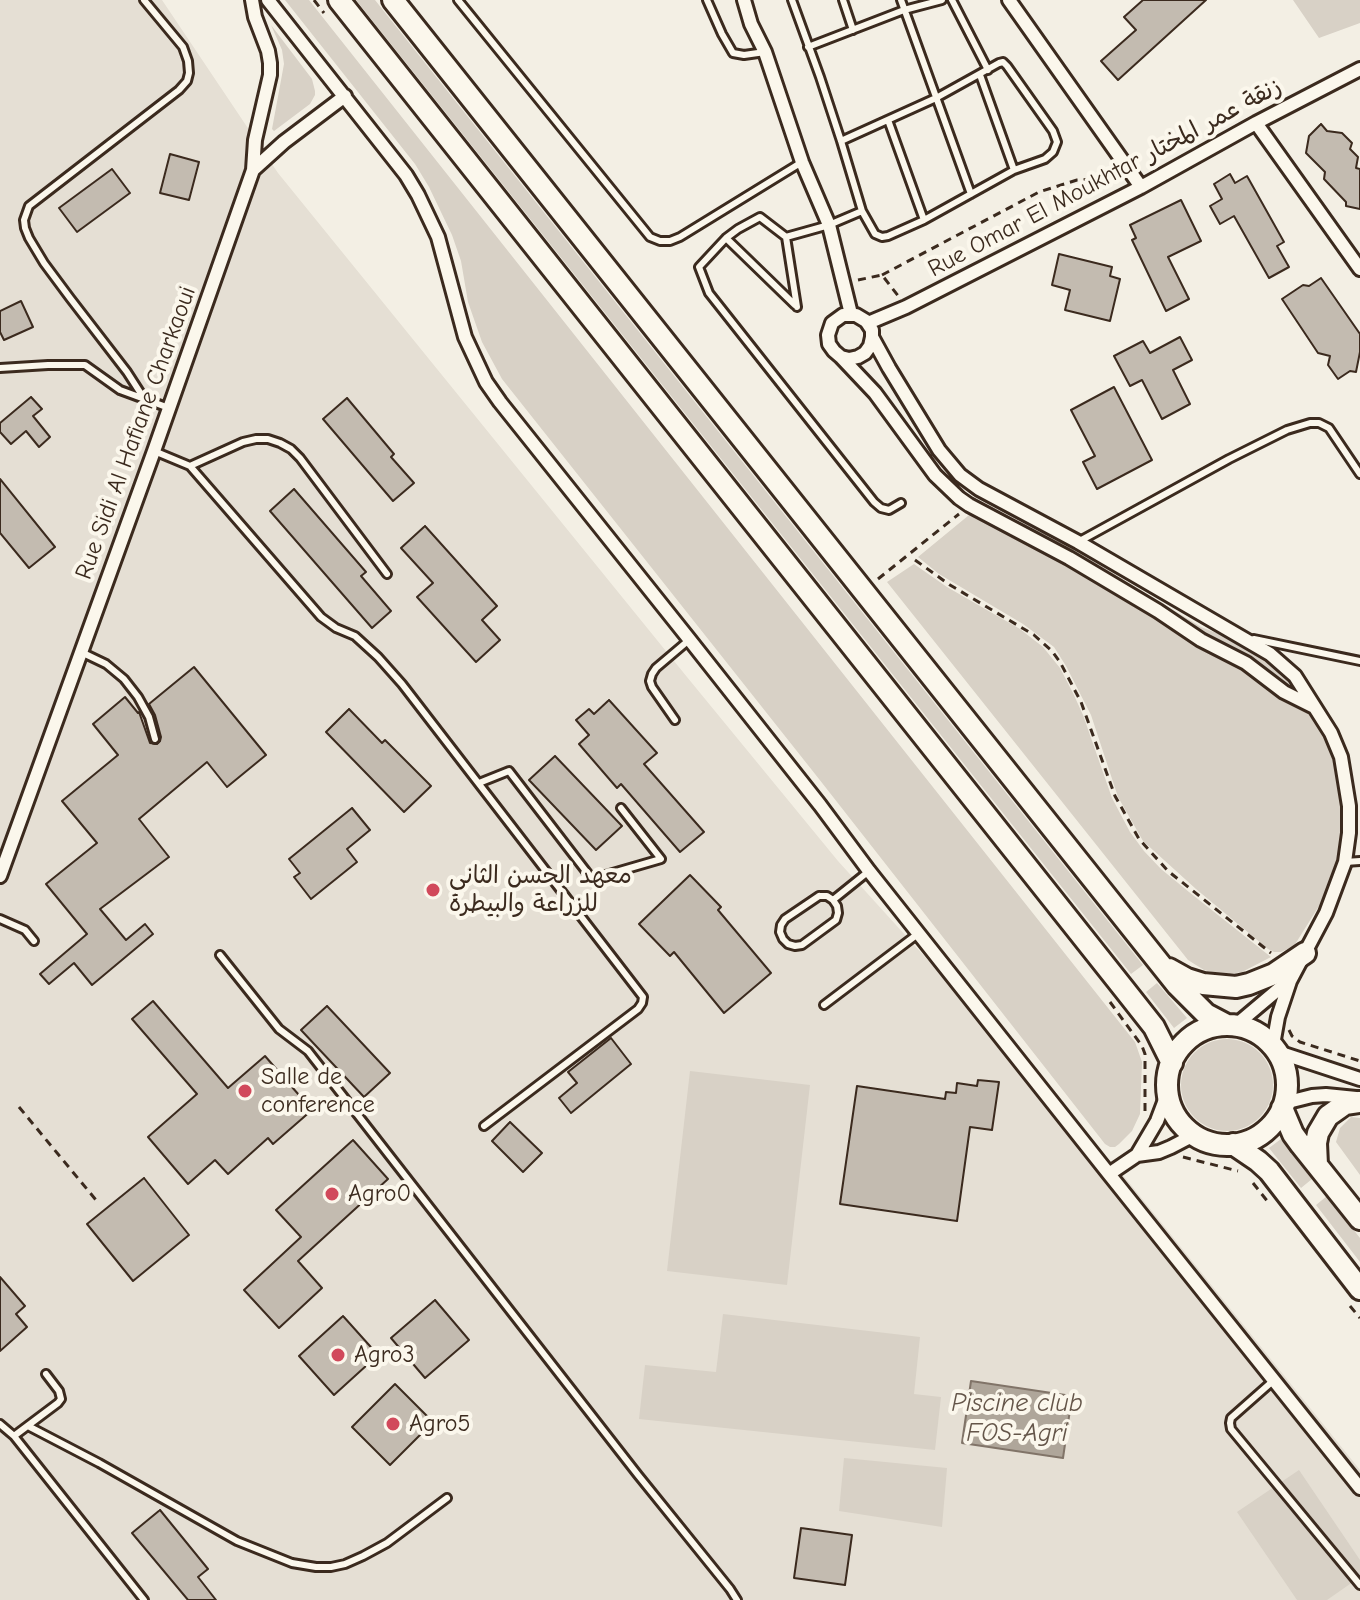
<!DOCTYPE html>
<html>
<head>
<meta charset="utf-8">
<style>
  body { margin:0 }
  canvas { display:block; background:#f3efe4 }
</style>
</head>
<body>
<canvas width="1360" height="1600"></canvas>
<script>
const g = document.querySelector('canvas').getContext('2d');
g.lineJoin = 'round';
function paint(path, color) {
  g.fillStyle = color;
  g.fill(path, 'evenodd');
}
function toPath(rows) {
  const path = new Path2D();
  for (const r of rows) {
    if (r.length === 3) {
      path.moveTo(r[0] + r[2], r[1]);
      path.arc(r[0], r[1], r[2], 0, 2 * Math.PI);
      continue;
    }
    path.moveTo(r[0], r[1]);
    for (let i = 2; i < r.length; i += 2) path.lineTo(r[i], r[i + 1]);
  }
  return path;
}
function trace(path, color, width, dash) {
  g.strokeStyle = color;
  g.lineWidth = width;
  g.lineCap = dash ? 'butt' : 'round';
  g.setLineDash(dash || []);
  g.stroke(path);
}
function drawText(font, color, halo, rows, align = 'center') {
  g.font = font + ' "Comic Neue","Playpen Sans Arabic",sans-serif';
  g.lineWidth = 8;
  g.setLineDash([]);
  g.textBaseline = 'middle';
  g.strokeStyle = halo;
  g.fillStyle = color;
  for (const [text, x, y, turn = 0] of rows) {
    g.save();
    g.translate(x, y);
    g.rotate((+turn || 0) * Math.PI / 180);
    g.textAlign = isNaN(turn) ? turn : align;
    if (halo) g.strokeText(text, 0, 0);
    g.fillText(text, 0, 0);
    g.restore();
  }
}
paint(toPath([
  [0,0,162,0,278,173,687,677,838,861,1127,1180,1360,1470,1360,1600,0,1600]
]), '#e5dfd4');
paint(toPath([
  [285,0,309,0,1135,1042,1142,1062,1140,1114,1132,1131,1119,1144,1115,1147,1110,1147,1105,1144,819,779,502,379,482,342,468,302,461,261,452,235,429,187,415,164],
  [356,0,375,0,1143,965,1131,974],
  [1293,0,1360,0,1360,23,1319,38],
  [271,25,312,79,315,91,315,95,310,104,274,131,272,129,284,64,282,50],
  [980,506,1027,525,1080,553,1201,627,1247,645,1272,663,1302,693,1333,744,1346,796,1342,854,1332,884,1324,898,1294,946,1281,952,1274,952,1268,949,1196,889,1143,841,1118,797,1091,715,1066,666,1054,647,1023,624,939,574,918,557],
  [914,564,947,587,1020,629,1043,647,1060,668,1073,693,1083,715,1112,798,1130,832,1144,851,1161,869,1189,892,1271,957,1242,972,1223,975,1204,970,1188,960,887,582],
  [1157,983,1187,1018,1174,1028,1146,992],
  [1227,1085,46],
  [690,1071,810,1085,787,1285,667,1271],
  [1351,1117,1360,1118,1360,1175,1336,1142,1340,1128],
  [1281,1139,1312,1179,1301,1188,1269,1148],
  [1327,1196,1360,1238,1360,1262,1316,1205],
  [723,1314,920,1337,914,1394,941,1397,935,1450,639,1419,645,1365,716,1372],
  [844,1458,947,1468,942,1527,839,1511],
  [1299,1470,1360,1560,1360,1577,1327,1600,1297,1600,1237,1512]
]), '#d8d1c6');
const water = toPath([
  [971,1381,1072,1396,1063,1458,962,1443,971,1381]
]);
paint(water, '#afa69a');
trace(water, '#817468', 2);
const building = toPath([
  [1143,0,1206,0,1118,80,1101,61,1136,30,1124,17,1143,0],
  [1321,124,1327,131,1342,133,1352,143,1350,149,1358,157,1356,168,1360,169,1360,209,1346,206,1346,202,1324,179,1325,172,1306,153,1309,136,1321,124],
  [170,154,199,162,189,200,160,193,170,154],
  [112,169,130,193,77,232,59,208,112,169],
  [1230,174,1235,183,1247,176,1284,242,1277,246,1289,267,1269,278,1234,216,1220,224,1210,206,1222,199,1214,184,1230,174],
  [1181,200,1201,241,1168,257,1189,299,1166,311,1132,240,1136,238,1130,225,1181,200],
  [1059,254,1112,267,1110,276,1120,279,1110,321,1065,310,1070,290,1052,285,1059,254],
  [1321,278,1360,334,1360,352,1356,372,1350,371,1338,379,1328,365,1330,356,1318,353,1282,299,1303,285,1309,286,1321,278],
  [21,301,33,327,4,340,0,332,0,311,21,301],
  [1180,337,1192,360,1173,370,1190,404,1162,419,1142,380,1130,386,1114,356,1143,341,1150,353,1180,337],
  [1114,387,1152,460,1097,489,1083,462,1095,456,1071,410,1114,387],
  [31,397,42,409,33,416,50,437,39,447,26,431,11,444,0,432,0,423,31,397],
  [347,398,394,454,391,457,414,483,393,501,323,419,347,398],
  [0,479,55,547,29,568,0,533,0,479],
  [294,489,366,572,361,576,391,611,372,628,270,511,294,489],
  [425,526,497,606,482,620,500,640,476,662,417,597,433,583,401,548,425,526],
  [194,667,266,755,227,787,207,762,139,819,169,857,100,909,126,940,145,924,153,934,92,985,74,963,49,984,40,974,87,934,46,884,97,843,62,801,118,755,93,724,125,697,138,713,139,712,150,743,157,744,160,741,161,737,155,715,149,704,194,667],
  [609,700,657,753,644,764,704,832,680,852,621,784,617,788,579,744,589,735,576,720,589,709,594,714,609,700],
  [349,709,382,743,385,740,431,786,404,812,326,732,349,709],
  [555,756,622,826,596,850,529,780,555,756],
  [352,808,370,830,347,849,357,862,311,899,294,877,300,873,289,859,352,808],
  [690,875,721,907,718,910,771,973,724,1013,674,952,670,956,639,924,690,875],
  [153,1001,228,1088,265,1056,312,1110,273,1144,268,1138,228,1174,215,1160,188,1184,148,1137,197,1094,132,1019,153,1001],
  [327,1006,390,1073,364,1097,301,1030,327,1006],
  [611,1038,631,1064,571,1113,559,1098,577,1083,568,1072,611,1038],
  [978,1080,999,1082,992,1130,970,1127,957,1221,840,1204,857,1086,945,1099,946,1092,956,1093,957,1083,977,1086,978,1080],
  [510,1122,542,1153,523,1172,492,1141,510,1122],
  [353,1140,388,1179,298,1261,322,1288,279,1328,244,1290,301,1237,276,1210,353,1140],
  [144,1178,189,1235,133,1281,87,1224,144,1178],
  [0,1277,25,1306,16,1314,27,1327,0,1351,0,1277],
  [435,1300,469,1340,425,1378,391,1338,435,1300],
  [343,1316,378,1355,334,1395,299,1356,343,1316],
  [395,1384,433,1422,390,1465,352,1427,395,1384],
  [160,1510,208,1569,198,1577,216,1600,188,1600,132,1533,160,1510],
  [801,1528,852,1535,845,1585,794,1578,801,1528]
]);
paint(building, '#c3bbb0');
trace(building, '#3b2a1e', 2);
const service = toPath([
  [144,0,183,47,188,61,189,73,187,81,179,90,29,206,24,220,25,228,29,238,44,263,70,298,127,372,145,400],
  [458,0,650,237,660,241,670,241,680,237,802,162],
  [707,0,722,34,733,53,744,55,765,52],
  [792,0,820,77,841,141],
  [843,0,853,30],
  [901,0,971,194],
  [952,0,988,70],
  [808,47,904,10,942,0],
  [980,75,1014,170],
  [888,120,924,220],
  [786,237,829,225,862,211,841,141,936,98,999,63,1003,62,1007,66,1053,131,1057,142,1053,152,1045,159,1014,170,924,220,888,236,882,237,875,234,862,211],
  [726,238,795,305],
  [797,307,786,237,760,217,738,229,726,238,699,267,709,293,874,502,881,508,889,510,901,503],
  [0,368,48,365,85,365,120,390,169,408],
  [154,451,190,466,321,617,336,628,355,636,378,657,402,684,643,997,642,1003,638,1009,484,1126],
  [190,466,243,442,256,439,268,439,280,443,291,449,300,458,387,574],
  [1078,542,1229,459,1287,430,1310,423,1319,423,1329,428,1360,474],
  [1254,639,1360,661],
  [81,652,106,664,124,679,138,697,149,717,155,739],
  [675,720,652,687,650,681,652,674,656,668,689,640],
  [479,783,509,771,592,879,661,859,621,808],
  [1345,862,1360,861],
  [819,896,827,896,833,900,837,906,838,913,836,920,802,945,795,946,788,944,783,939,780,932,781,925,785,919,819,896],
  [833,900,869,871],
  [0,919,25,930,34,941],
  [220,955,279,1029,308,1051,638,1475,730,1589,737,1600],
  [824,1005,919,933],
  [1274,1380,1231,1418,1230,1423,1231,1429,1360,1585],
  [0,1424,14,1436,144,1600],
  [28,1426,99,1463,237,1541,292,1563,316,1567,331,1567,345,1564,363,1556,387,1543,447,1498],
  [14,1436,58,1403,61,1399,59,1391,46,1374]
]);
const minor = toPath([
  [268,0,406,175,418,195,438,237,465,337,486,382,500,402,689,639,820,805,869,871,1109,1174,1360,1488],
  [744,0,751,24,765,52,802,162,829,225,851,314],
  [1009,0,1141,187],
  [1256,123,1360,269],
  [253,170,284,142,345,96],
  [868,323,906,307,1141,187,1256,123,1360,69],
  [872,337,870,346,865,353,858,357,849,359,841,357,834,351,829,344,828,335,832,323,843,315,856,315,866,321,872,330,872,337,889,368,939,450,960,475,979,489,1078,542,1270,654,1295,676,1331,733,1341,757,1349,806,1349,833,1345,862,1326,913,1290,981,1278,1017,1273,1045],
  [841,357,875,393,935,475,959,498,969,505,1069,558,1158,611,1201,640,1246,663,1284,692,1314,707],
  [0,876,154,451,253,170,255,140,270,75,270,63,268,51,255,17,252,0],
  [1236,1025,1287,982],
  [1278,1052,1360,1079],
  [1284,1103,1312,1096,1326,1095,1356,1098],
  [1137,1155,1159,1152,1171,1147,1194,1135],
  [1109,1174,1137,1155,1157,1121,1168,1092]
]);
const primary = toPath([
  [339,0,1124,989,1154,1027,1172,1063],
  [393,0,1177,985,1206,1014,1225,1024],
  [1169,969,1187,979,1203,984,1236,987,1249,984,1274,974,1305,953],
  [1227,1085,60],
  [1282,1108,1293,1134,1301,1145,1360,1219],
  [1233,1144,1258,1161,1269,1171,1360,1289],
  [1317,1165,1316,1143,1318,1133,1328,1116,1345,1104,1360,1102]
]);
trace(service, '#3b2a1e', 12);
trace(minor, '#3b2a1e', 18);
trace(primary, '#3b2a1e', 26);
trace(toPath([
  [314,0,324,13],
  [1099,179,1114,171],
  [882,275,1039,192,1077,180,1099,179,1110,186],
  [858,280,882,275,899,297],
  [915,560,950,585,1034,635,1052,651,1060,662,1081,702,1115,796,1139,839,1168,871,1271,953],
  [878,579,959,514],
  [1110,1002,1142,1046,1145,1054,1145,1111],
  [1289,1030,1292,1036,1300,1042,1360,1061],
  [19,1107,96,1200],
  [1183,1157,1238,1171],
  [1253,1183,1268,1202],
  [1350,1306,1360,1318]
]), '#3b2a1e', 3, [8, 6]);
trace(service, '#fbf7ec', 6);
trace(minor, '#fbf7ec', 12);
trace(primary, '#fbf7ec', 20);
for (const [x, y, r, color] of [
  [433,890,8,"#d1495b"],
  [245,1091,8,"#d1495b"],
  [332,1194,8,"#d1495b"],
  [338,1355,8,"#d1495b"],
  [393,1424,8,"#d1495b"]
]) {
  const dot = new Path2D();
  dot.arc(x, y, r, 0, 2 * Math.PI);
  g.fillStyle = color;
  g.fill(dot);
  trace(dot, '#fbf7ec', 3);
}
drawText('24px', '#3b2a1e', '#fbf7ec', [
  ["Rue Omar El Moukhtar زنقة عمر المختار",1105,178,-28],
  ["Rue Sidi Al Hafiane Charkaoui",136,433,-70]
]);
drawText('24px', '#3b2a1e', '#fbf7ec', [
  ["معهد الحسن الثاني",449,876],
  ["للزراعة والبيطرة",449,904],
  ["Salle de",261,1077],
  ["conference",261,1105],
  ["Agro0",348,1194],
  ["Agro3",354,1355],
  ["Agro5",409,1424]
], 'left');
drawText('italic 26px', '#645549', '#fbf7ec', [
  ["Piscine club",1017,1404],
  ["FOS-Agri",1017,1434]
]);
</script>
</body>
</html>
